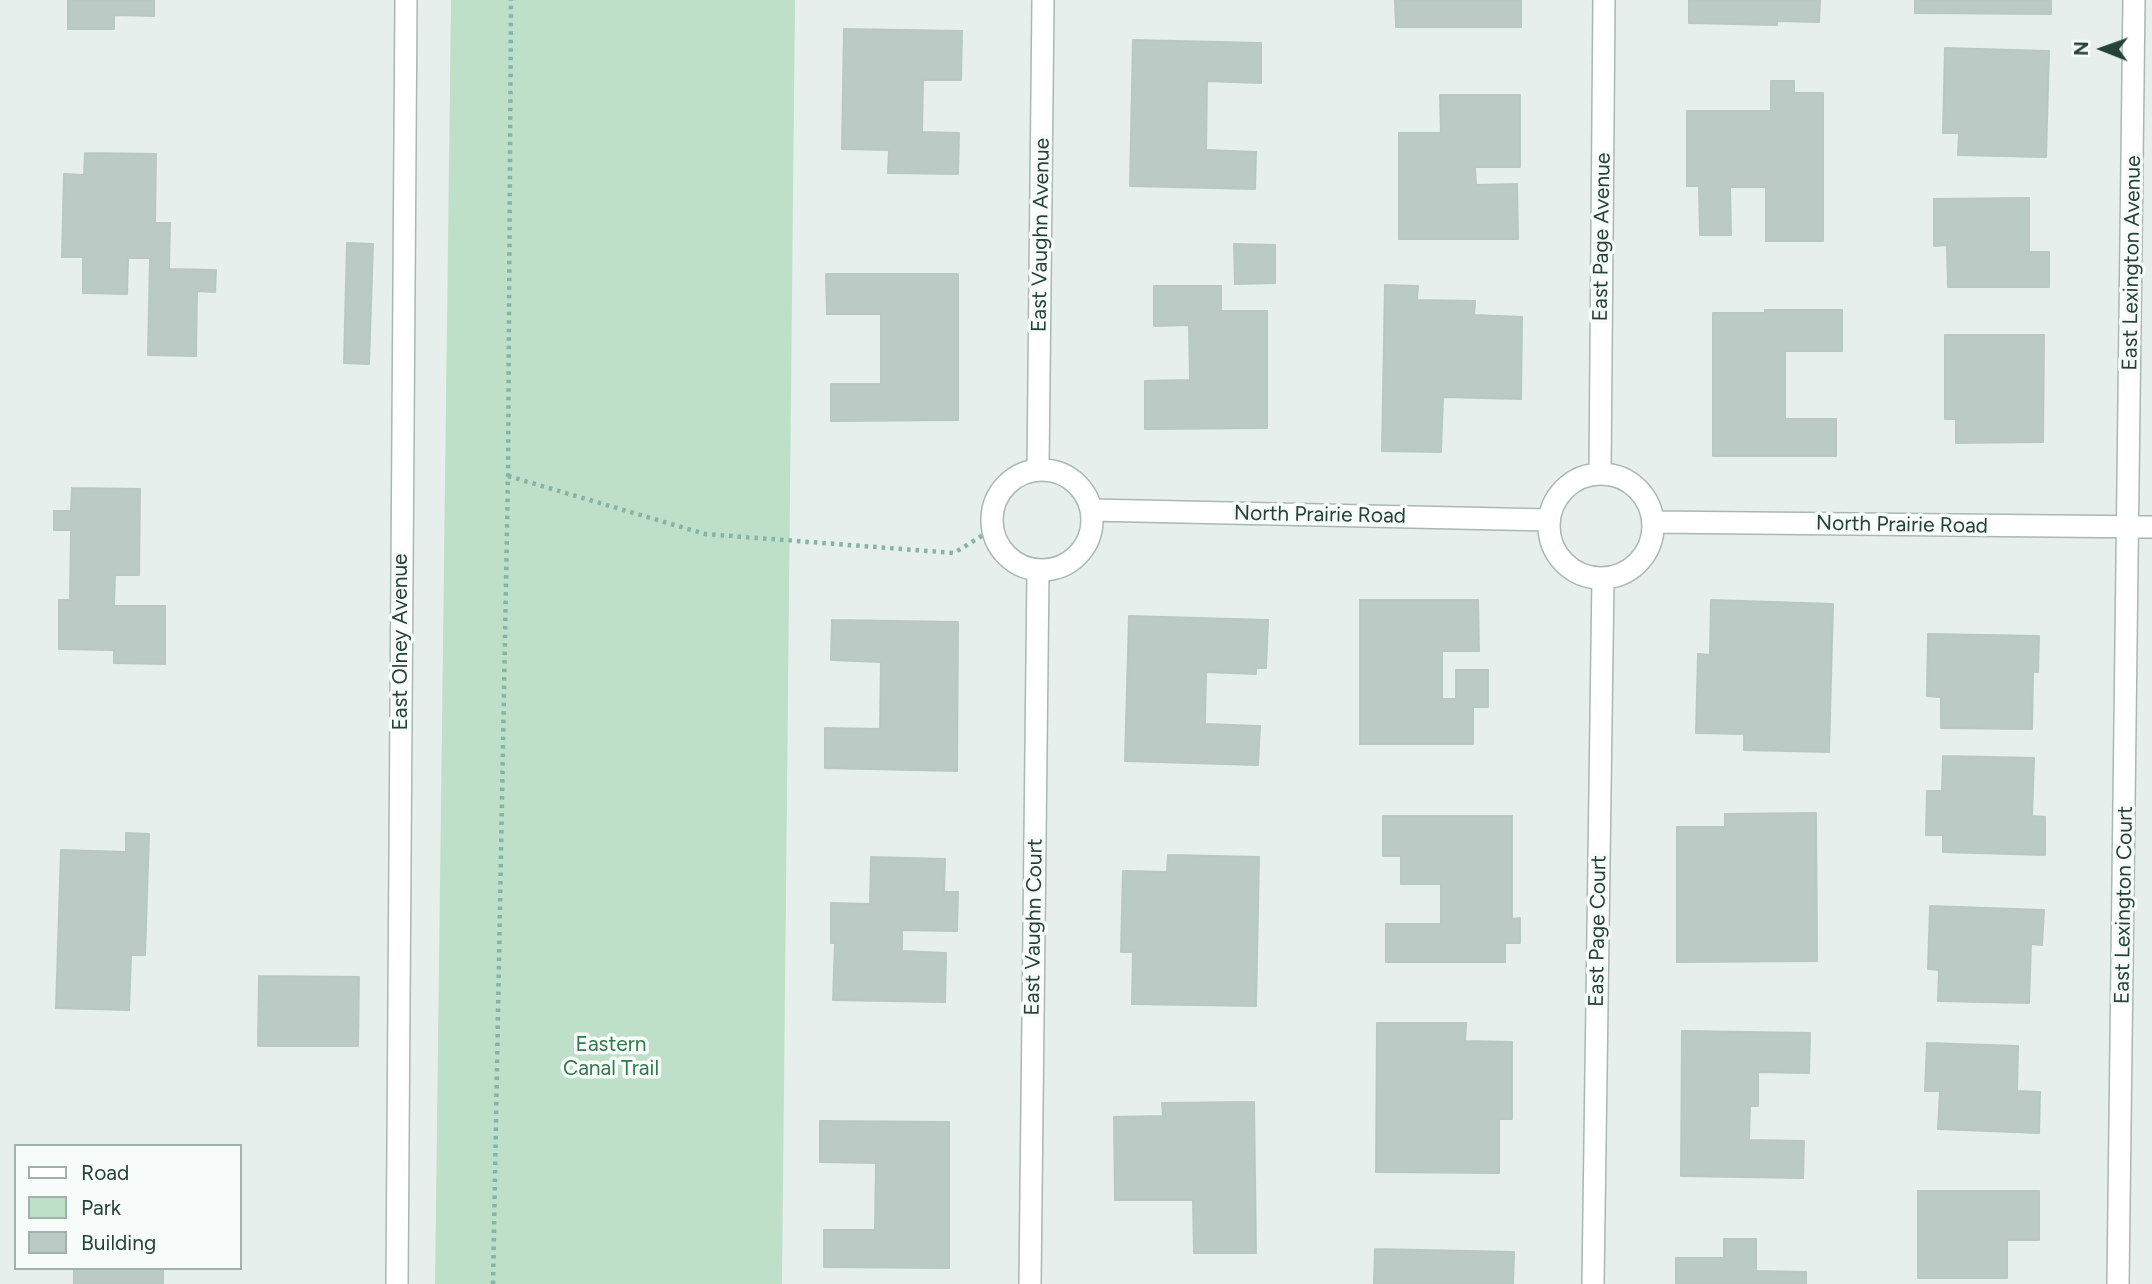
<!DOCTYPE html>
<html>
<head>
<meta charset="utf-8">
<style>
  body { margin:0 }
  #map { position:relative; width:2152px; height:1284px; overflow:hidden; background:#e6efeb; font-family:Figtree,sans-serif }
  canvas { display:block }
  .legend { position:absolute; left:14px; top:1144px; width:228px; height:126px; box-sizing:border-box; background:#f7fbf9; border:2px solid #a3b1ad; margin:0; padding:9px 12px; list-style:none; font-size:21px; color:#24423a }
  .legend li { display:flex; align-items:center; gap:14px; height:35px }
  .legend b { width:35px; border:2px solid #a3b1ad }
  .north { position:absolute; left:2068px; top:14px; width:70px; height:70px; -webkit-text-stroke:5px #f7fbf9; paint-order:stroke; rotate:271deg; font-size:19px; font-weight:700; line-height:28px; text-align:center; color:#24423a }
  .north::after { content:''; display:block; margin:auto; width:24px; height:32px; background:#24423a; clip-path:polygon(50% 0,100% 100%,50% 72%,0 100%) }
</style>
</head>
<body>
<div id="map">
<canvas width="2152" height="1284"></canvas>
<ul class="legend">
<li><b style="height:9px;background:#fff"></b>Road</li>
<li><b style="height:19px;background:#bfe0c8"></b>Park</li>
<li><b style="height:19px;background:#bbcac4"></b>Building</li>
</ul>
<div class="north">N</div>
</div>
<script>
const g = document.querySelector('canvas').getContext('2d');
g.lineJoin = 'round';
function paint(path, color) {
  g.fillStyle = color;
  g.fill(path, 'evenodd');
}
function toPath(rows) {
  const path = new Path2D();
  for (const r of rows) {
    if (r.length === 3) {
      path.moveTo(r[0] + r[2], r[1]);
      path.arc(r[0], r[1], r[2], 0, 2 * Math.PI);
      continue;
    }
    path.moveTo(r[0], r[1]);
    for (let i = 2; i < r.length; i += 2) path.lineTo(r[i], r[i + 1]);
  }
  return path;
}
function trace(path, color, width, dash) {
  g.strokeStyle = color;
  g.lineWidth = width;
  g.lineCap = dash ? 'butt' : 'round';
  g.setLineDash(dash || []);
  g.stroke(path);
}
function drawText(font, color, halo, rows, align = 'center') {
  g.font = font + ' Figtree,sans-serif';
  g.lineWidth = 7;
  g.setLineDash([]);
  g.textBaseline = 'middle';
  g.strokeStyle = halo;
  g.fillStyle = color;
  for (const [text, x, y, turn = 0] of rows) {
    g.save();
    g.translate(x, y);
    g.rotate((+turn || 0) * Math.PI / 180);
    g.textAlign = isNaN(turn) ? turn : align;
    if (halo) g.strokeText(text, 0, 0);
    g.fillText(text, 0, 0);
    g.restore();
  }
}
paint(toPath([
  [451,0,795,0,782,1284,435,1284]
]), '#bfe0c8');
const building = toPath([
  [68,0,154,0,154,16,114,15,114,29,68,29,68,0],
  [1395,0,1521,0,1521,27,1396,27,1395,0],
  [1689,0,1820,0,1819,22,1777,21,1777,25,1689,23,1689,0],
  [1915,0,2051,0,2051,14,1915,13,1915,0],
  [844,29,962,31,961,80,923,80,922,132,959,133,958,174,888,173,889,150,842,149,844,29],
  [1133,40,1261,43,1261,83,1207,81,1206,150,1256,152,1255,189,1130,186,1133,40],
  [1945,48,2049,51,2046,157,1958,155,1959,133,1943,133,1945,48],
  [1771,81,1794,81,1794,93,1823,93,1823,241,1766,241,1766,187,1730,187,1731,235,1700,235,1699,186,1687,186,1687,111,1771,111,1771,81],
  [1440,95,1520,95,1520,167,1475,167,1476,185,1517,184,1518,239,1399,239,1399,133,1441,133,1440,95],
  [85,153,156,154,155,223,170,223,169,269,216,270,215,292,197,291,196,356,148,355,150,258,128,258,127,294,83,293,83,257,62,257,64,174,84,175,85,153],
  [2029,198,2029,252,2049,252,2049,287,1948,287,1947,245,1934,246,1934,199,2029,198],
  [347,243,373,244,369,364,344,363,347,243],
  [1234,244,1275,245,1275,283,1235,284,1234,244],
  [826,274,958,274,958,420,831,421,831,384,881,384,881,314,827,314,826,274],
  [1385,285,1418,286,1417,300,1475,301,1474,315,1522,317,1521,399,1443,397,1441,452,1382,451,1385,285],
  [1154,286,1221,286,1221,311,1267,311,1267,428,1145,429,1145,381,1190,380,1189,325,1154,326,1154,286],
  [1765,310,1842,310,1842,351,1785,351,1785,419,1836,419,1836,456,1713,456,1713,313,1765,313,1765,310],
  [1945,335,2044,335,2043,442,1956,443,1956,419,1945,419,1945,335],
  [72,488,140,489,139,575,115,575,114,606,165,606,165,664,114,663,114,650,59,649,59,600,70,600,71,530,54,530,54,511,71,511,72,488],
  [1360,600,1478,600,1479,651,1442,651,1442,699,1456,699,1456,670,1488,670,1488,707,1473,707,1473,744,1360,744,1360,600],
  [1711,600,1833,604,1829,752,1744,750,1744,734,1696,733,1698,654,1710,655,1711,600],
  [1129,616,1268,620,1266,668,1256,668,1256,674,1206,672,1205,724,1260,726,1258,765,1125,761,1129,616],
  [832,620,958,622,957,771,825,768,825,728,880,729,881,662,831,660,832,620],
  [1928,634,2039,636,2038,672,2033,672,2032,729,1941,728,1941,697,1927,696,1928,634],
  [1943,756,2034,758,2032,816,2045,817,2045,855,1943,852,1943,835,1926,835,1927,791,1942,791,1943,756],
  [1816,813,1817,961,1677,962,1677,827,1725,827,1725,814,1816,813],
  [1383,816,1512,816,1512,919,1520,918,1520,943,1505,943,1505,962,1386,962,1386,924,1441,924,1441,884,1401,884,1401,856,1383,856,1383,816],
  [126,833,149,834,145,955,131,955,129,1010,56,1008,61,850,126,852,126,833],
  [1168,855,1259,857,1256,1006,1132,1004,1133,952,1121,952,1123,871,1167,872,1168,855],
  [871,857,945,859,944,892,958,892,957,931,902,930,902,951,946,953,945,1002,833,1000,835,943,831,943,831,903,870,904,871,857],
  [1930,906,2044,910,2042,945,2031,944,2029,1003,1938,1001,1939,970,1928,969,1930,906],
  [259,976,359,977,358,1046,258,1046,259,976],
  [1377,1023,1466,1023,1465,1041,1512,1042,1512,1119,1499,1119,1499,1173,1376,1172,1377,1023],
  [1682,1031,1810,1033,1809,1073,1758,1072,1758,1106,1750,1106,1749,1140,1804,1141,1803,1178,1681,1176,1682,1031],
  [1927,1043,2018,1046,2017,1091,2040,1092,2039,1133,1938,1129,1940,1091,1925,1091,1927,1043],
  [1254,1102,1256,1253,1194,1253,1193,1200,1115,1200,1114,1117,1163,1116,1162,1103,1254,1102],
  [820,1121,949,1122,949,1268,824,1267,824,1230,875,1230,876,1163,820,1162,820,1121],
  [1918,1191,2039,1191,2039,1240,2007,1240,2007,1278,1918,1278,1918,1191],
  [1724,1239,1756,1239,1756,1271,1806,1272,1806,1284,1676,1284,1676,1258,1724,1258,1724,1239],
  [1375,1249,1514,1252,1513,1284,1374,1284,1375,1249],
  [74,1268,163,1268,163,1284,74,1284,74,1268]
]);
paint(building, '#bbcac4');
trace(building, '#b8c9c2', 2);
const minor = toPath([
  [1038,469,1043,0],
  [1042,520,50],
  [1600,473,1604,0],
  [1601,526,52],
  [1092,510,1548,520],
  [1653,522,2152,527],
  [397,1284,406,0],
  [1030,1284,1038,571],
  [1593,1284,1603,578],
  [2118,1284,2134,0]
]);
trace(minor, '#a8b8b2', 24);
trace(toPath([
  [508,476,705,534,954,553,993,529],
  [493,1284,508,476,511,0]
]), '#86b3a5', 4.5, [3.5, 5]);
trace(minor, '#fff', 21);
drawText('21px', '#24423a', '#f7fbf9', [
  ["East Vaughn Avenue",1041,235,-89],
  ["East Page Avenue",1602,237,-89],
  ["East Lexington Avenue",2132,263,-89],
  ["North Prairie Road",1320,515,1],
  ["North Prairie Road",1902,525,1],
  ["East Olney Avenue",401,642,-90],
  ["East Lexington Court",2124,905,-89],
  ["East Vaughn Court",1034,927,-89],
  ["East Page Court",1598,931,-89]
]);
drawText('21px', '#2d7a4b', '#f7fbf9', [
  ["Eastern",611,1045],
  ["Canal Trail",611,1069]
]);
</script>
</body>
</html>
